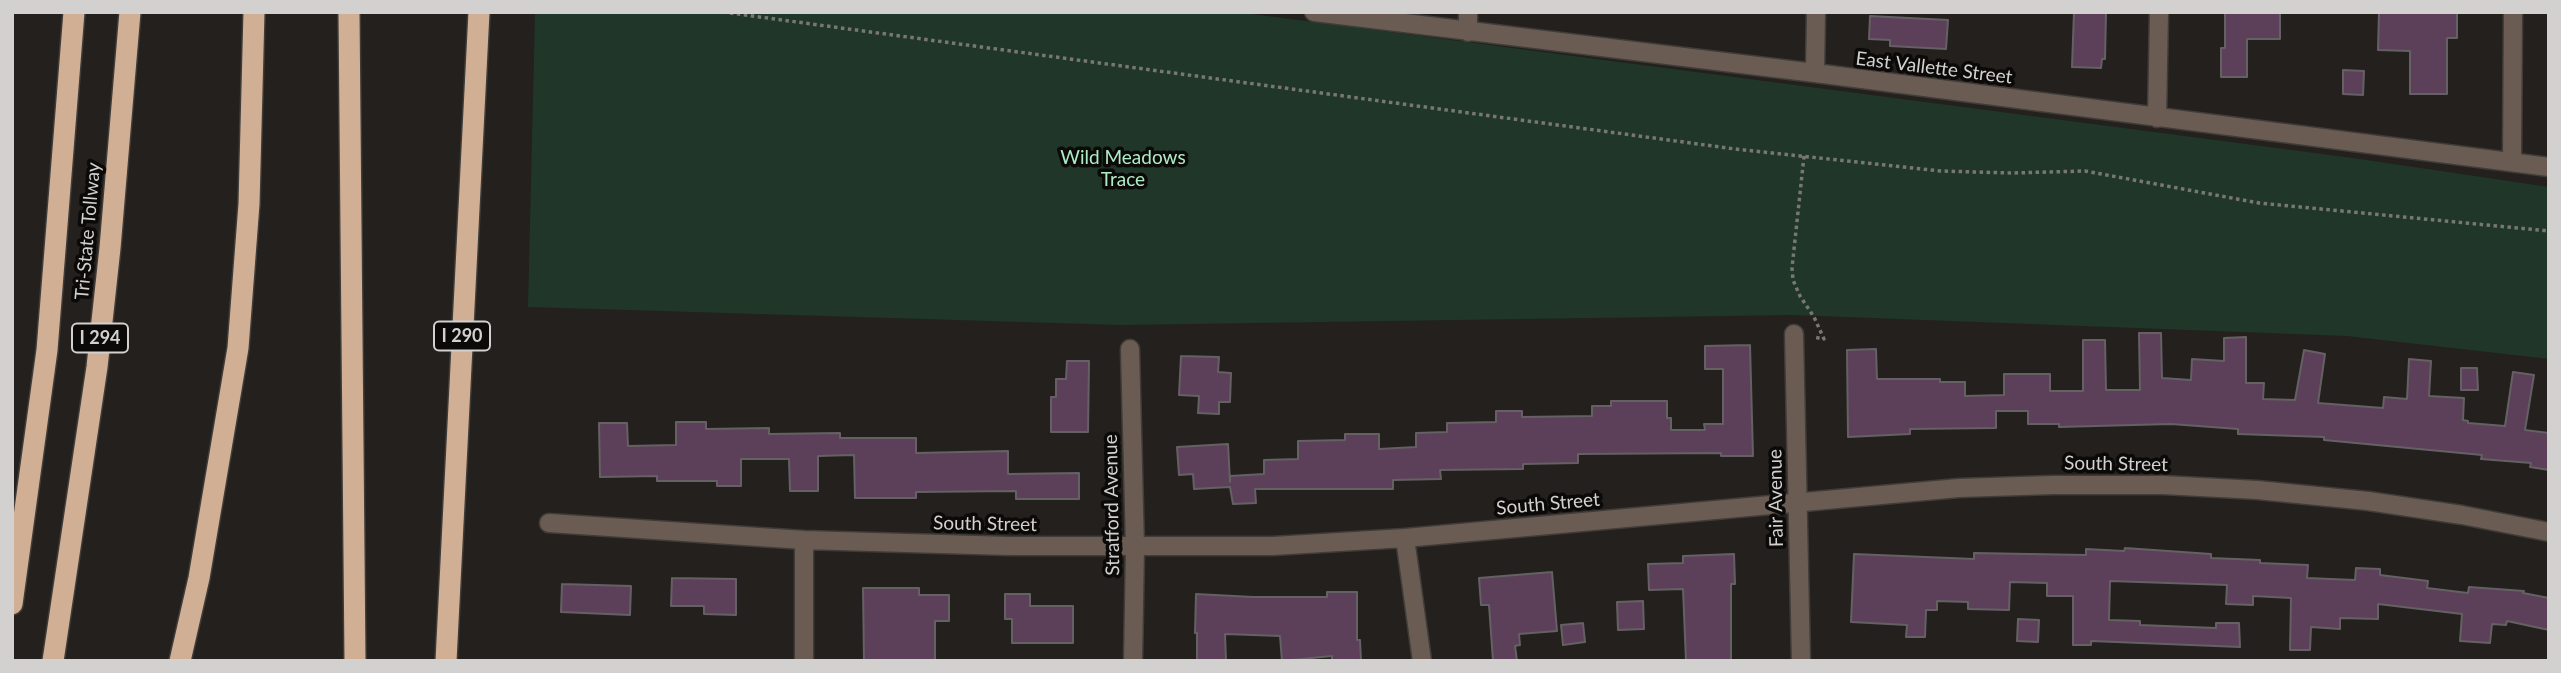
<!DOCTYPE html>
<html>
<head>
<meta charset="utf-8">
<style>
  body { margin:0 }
  #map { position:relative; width:2561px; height:673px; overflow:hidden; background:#23201d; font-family:Lato,sans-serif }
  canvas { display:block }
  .frame { position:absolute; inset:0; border:14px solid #d3d1cf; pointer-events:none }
</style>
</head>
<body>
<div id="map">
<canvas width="2561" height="673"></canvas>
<div class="frame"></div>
</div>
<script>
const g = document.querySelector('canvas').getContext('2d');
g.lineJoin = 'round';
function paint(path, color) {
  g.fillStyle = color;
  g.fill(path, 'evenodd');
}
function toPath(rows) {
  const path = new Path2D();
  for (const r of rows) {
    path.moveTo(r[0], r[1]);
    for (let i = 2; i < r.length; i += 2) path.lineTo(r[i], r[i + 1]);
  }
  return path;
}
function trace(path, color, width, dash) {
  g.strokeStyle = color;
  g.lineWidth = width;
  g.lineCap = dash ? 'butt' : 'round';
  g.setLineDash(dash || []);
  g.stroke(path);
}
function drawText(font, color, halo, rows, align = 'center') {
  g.font = font + ' Lato,sans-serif';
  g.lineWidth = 7;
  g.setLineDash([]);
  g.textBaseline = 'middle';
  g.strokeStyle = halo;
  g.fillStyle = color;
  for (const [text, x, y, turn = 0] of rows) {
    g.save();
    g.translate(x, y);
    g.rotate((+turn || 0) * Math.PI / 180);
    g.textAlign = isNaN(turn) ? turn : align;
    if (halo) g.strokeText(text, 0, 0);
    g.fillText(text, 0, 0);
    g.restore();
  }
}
paint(toPath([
  [535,12,1237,12,2353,158,2549,187,2549,359,2347,336,1793,315,1121,325,528,307]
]), '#1f3628');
const building = toPath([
  [2074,12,2106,12,2105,59,2102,59,2101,68,2072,67,2074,12],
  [2225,12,2280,12,2280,39,2247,39,2247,77,2221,77,2221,48,2225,48,2225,12],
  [2379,12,2457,12,2457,38,2447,38,2447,94,2410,94,2410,51,2378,50,2379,12],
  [1870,16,1948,20,1946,49,1890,46,1890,40,1869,39,1870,16],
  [2343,70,2364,71,2363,95,2343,94,2343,70],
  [2139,333,2161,333,2162,378,2191,380,2192,359,2224,361,2224,338,2246,337,2246,383,2264,383,2263,399,2295,400,2304,350,2325,354,2318,403,2383,408,2384,397,2407,399,2409,359,2431,361,2429,396,2464,398,2463,420,2468,421,2468,423,2505,426,2513,372,2534,375,2525,430,2549,433,2549,470,2530,467,2531,463,2481,459,2482,455,2324,440,2324,437,2238,434,2238,429,2171,424,2059,427,2059,424,2028,424,2028,411,1996,411,1996,428,1910,429,1910,434,1848,437,1847,350,1876,349,1877,379,1940,379,1940,382,1965,382,1965,396,2004,395,2004,374,2050,374,2050,391,2083,391,2083,340,2105,340,2106,390,2140,390,2139,333],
  [1750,345,1753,456,1721,456,1721,453,1578,454,1578,463,1523,464,1523,469,1440,470,1441,479,1393,480,1393,489,1255,489,1256,503,1233,504,1230,487,1194,489,1193,474,1179,475,1177,447,1228,444,1230,482,1230,476,1264,474,1264,460,1298,459,1298,441,1345,440,1345,434,1379,434,1379,449,1416,447,1416,433,1447,432,1447,423,1496,422,1496,411,1522,411,1522,417,1592,416,1592,406,1611,406,1611,401,1667,401,1667,418,1671,418,1671,430,1705,430,1704,424,1723,424,1723,369,1705,369,1705,346,1750,345],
  [1181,356,1219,357,1218,372,1231,373,1230,402,1219,402,1219,414,1198,413,1199,396,1179,395,1181,356],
  [1067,361,1089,361,1088,432,1051,432,1051,397,1056,397,1056,379,1066,379,1067,361],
  [2461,368,2477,368,2478,390,2461,390,2461,368],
  [676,422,706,422,706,429,769,428,769,434,840,433,840,438,916,438,916,453,1008,451,1008,474,1079,473,1079,499,1016,499,1016,491,916,492,916,498,855,498,854,455,818,456,818,491,790,491,789,459,741,459,741,486,717,486,717,481,657,481,657,476,600,477,599,423,627,423,628,446,676,445,676,422],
  [2125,548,2211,554,2211,558,2260,560,2260,563,2308,565,2307,578,2355,580,2356,568,2380,569,2380,575,2428,581,2427,588,2468,593,2469,587,2524,591,2523,593,2549,598,2549,630,2507,621,2506,625,2492,624,2490,643,2460,641,2462,614,2378,604,2378,619,2340,618,2340,629,2311,627,2310,650,2290,650,2291,598,2253,596,2253,605,2226,604,2227,585,2110,581,2109,620,2140,621,2140,625,2216,628,2216,623,2239,623,2240,647,2091,641,2091,645,2073,645,2073,596,2047,596,2047,583,2010,582,2009,610,1968,609,1968,602,1937,601,1937,610,1926,610,1925,637,1906,637,1907,625,1851,622,1854,554,1974,559,1974,553,2086,555,2086,549,2124,551,2125,548],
  [1734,554,1735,584,1731,584,1731,661,1686,661,1683,589,1649,590,1648,564,1683,563,1683,556,1734,554],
  [1552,572,1557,631,1519,634,1520,645,1515,646,1517,661,1493,661,1489,605,1481,605,1479,578,1552,572],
  [672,578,736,579,736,615,704,614,704,606,671,606,672,578],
  [562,584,631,586,630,615,561,612,562,584],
  [863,588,919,588,919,595,949,595,949,621,935,621,935,661,864,661,863,588],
  [1327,592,1357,592,1357,640,1360,640,1361,661,1332,661,1332,656,1282,661,1280,636,1225,634,1226,661,1197,661,1197,633,1195,633,1196,594,1253,597,1327,597,1327,592],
  [1005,594,1030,594,1030,606,1073,606,1073,643,1012,643,1012,619,1005,619,1005,594],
  [1643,601,1644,629,1618,630,1617,602,1643,601],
  [2018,619,2039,620,2038,642,2017,641,2018,619],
  [1583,623,1585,642,1563,645,1561,625,1583,623]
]);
paint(building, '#5c4059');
trace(building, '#656064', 2);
const minor = toPath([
  [1314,12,1815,73,2549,167],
  [1468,32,1468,12],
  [1815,73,1816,12],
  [2157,118,2159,12],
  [2512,162,2513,12],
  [1794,334,1801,661],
  [1130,349,1135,548,1133,661],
  [549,523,804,540,1009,546,1273,546,1405,538,1959,488,2053,485,2163,485,2257,490,2368,501,2462,515,2549,532],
  [1405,538,1422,661],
  [804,661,804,540]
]);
const highway = toPath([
  [349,12,355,661],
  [12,604,47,350,74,12],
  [53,661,97,367,110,248,130,12],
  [180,661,199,578,238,348,249,204,254,12],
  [446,661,479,12]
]);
trace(minor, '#3f3c39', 21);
trace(highway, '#3f3c39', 24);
trace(toPath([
  [723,12,1735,149,1941,171,2012,173,2085,171,2259,203,2549,231],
  [1804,156,1792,268,1793,280,1800,296,1814,317,1824,339,1813,337]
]), '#797774', 3.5, [3.5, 3.5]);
trace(minor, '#6a5c52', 18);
trace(highway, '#d1af95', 21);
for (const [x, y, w] of [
  [462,336,56],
  [100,338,56]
]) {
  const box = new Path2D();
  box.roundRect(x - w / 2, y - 14.5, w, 29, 5);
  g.fillStyle = '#0b0a09';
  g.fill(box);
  trace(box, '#d3d1cf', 2);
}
drawText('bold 18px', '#d3d1cf', null, [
  ["I 290",462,336],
  ["I 294",100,338]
]);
drawText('19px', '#d3d1cf', '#0b0a09', [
  ["East Vallette Street",1934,68,7],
  ["Tri-State Tollway",88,231,-85],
  ["South Street",2116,464,1],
  ["Fair Avenue",1776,498,-91],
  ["South Street",1548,504,-5],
  ["Stratford Avenue",1112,505,-91],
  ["South Street",985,524,1]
]);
drawText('19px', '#adecc4', '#0b0a09', [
  ["Wild Meadows",1123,158],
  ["Trace",1123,180]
]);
</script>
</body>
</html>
